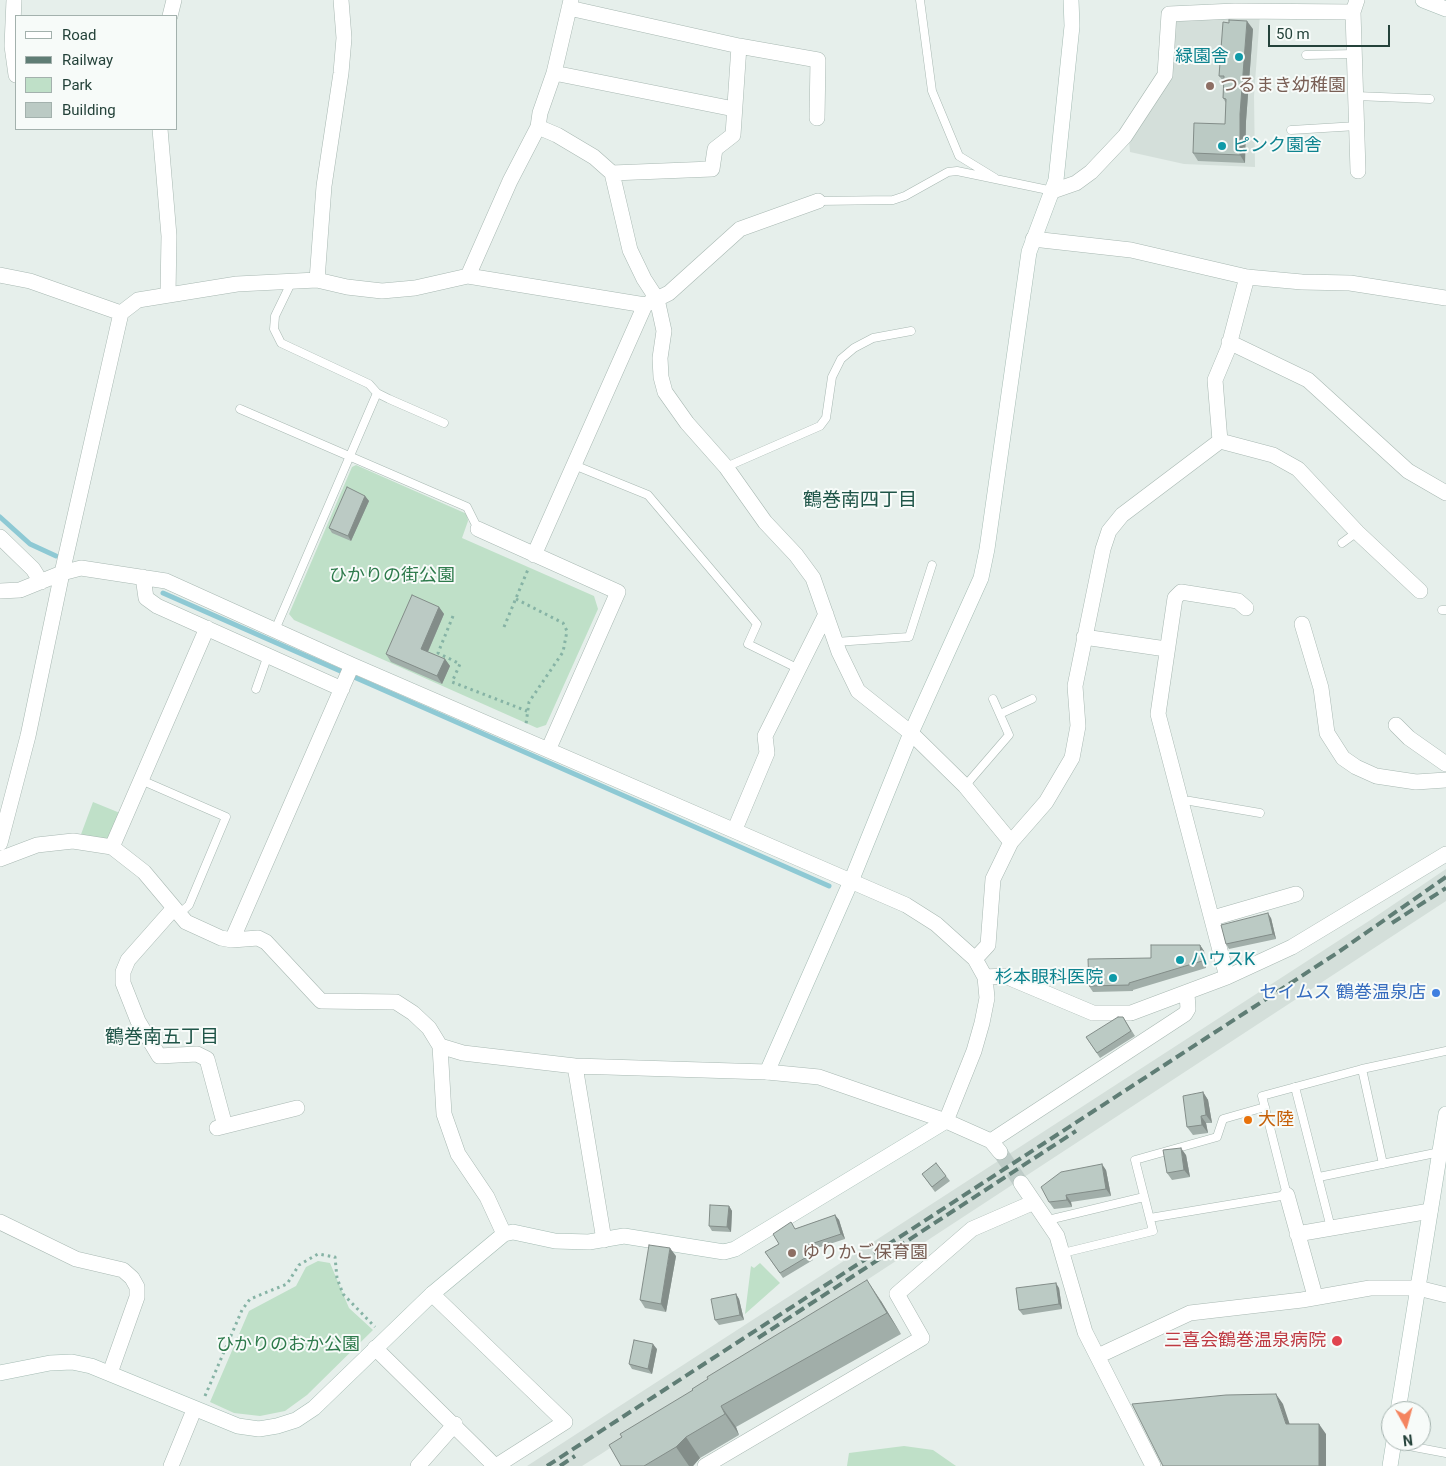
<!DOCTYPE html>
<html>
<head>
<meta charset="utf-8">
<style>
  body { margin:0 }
  #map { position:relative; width:1446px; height:1466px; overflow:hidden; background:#e6efeb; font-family:Roboto,sans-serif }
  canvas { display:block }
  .legend { position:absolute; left:15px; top:15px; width:162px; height:115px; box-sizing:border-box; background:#f7fbf9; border:1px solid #a3b1ad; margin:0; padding:6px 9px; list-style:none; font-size:15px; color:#24423a }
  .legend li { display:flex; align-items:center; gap:10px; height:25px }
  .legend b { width:25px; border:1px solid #a3b1ad }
  .north { position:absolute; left:1381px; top:1401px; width:50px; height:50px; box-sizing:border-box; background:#f7fbf9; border:1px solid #a3b1ad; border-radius:50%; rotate:173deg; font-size:14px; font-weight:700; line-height:20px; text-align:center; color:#24423a }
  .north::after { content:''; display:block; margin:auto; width:18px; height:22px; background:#f4845f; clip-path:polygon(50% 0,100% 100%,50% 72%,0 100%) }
  .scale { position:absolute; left:1268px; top:25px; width:122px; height:22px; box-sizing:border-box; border:2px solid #24423a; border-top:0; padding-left:6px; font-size:15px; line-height:18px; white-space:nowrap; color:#24423a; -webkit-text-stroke:4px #f7fbf9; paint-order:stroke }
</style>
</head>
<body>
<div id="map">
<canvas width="1446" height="1466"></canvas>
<ul class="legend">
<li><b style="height:6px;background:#fff"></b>Road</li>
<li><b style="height:6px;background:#5f7d75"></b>Railway</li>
<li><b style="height:14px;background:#bfe0c8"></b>Park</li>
<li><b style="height:14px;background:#bbcac4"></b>Building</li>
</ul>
<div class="north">N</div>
<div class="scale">50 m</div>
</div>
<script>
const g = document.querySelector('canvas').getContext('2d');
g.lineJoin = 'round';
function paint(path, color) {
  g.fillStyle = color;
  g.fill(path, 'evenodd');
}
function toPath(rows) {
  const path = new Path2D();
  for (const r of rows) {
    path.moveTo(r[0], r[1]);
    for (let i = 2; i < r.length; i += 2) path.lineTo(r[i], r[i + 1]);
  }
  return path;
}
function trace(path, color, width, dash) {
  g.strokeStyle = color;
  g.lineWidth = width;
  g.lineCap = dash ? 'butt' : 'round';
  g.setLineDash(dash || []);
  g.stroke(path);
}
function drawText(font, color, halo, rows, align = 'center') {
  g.font = font + ' Roboto,"Noto Sans JP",sans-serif';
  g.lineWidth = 4;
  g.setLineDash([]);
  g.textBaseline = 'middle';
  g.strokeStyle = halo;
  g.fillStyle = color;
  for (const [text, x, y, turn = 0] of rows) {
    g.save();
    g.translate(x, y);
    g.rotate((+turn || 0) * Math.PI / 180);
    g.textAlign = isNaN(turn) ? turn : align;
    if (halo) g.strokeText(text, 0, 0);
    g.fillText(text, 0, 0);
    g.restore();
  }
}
paint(toPath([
  [1260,14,1254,96,1255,167,1184,164,1130,152,1129,140,1170,77,1172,23,1179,18],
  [1446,869,1446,901,601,1454,582,1466,527,1466,1372,919]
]), '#d4dfda');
paint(toPath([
  [356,465,467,514,468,521,462,538,594,596,598,609,546,725,537,728,294,620,289,614,352,467],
  [93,802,120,813,110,837,102,841,80,837],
  [318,1261,330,1263,349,1308,373,1330,307,1395,285,1411,260,1416,234,1413,210,1402,249,1311,296,1286,306,1267],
  [760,1263,780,1283,745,1314,751,1266,754,1268],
  [904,1446,933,1450,956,1466,847,1466,849,1453]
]), '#bfe0c8');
trace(toPath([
  [0,517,30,544,56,556],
  [163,593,829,886]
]), '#8ec9d4', 5);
trace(toPath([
  [1000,1152,1021,1183]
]), '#bfccc8', 15, [15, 8]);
const lane = toPath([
  [920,0,932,91,959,156,995,178],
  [1306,55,1355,54],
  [1356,96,1430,99],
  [1291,130,1357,126],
  [818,201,893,200,905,196,948,172,957,171,1053,191],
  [292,281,275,316,274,329,281,343,369,384,377,393,389,399,444,423],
  [240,409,467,507,478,529],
  [574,465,648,495,757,624,748,644,799,669],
  [726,467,820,426,826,418,832,377,841,359,854,348,873,338,911,331],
  [1342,543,1357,532],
  [1442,610,1446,610],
  [275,630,377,393],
  [835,642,909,637,932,565],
  [256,689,268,655],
  [1000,714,1032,699],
  [141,780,226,817,189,905,179,914],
  [965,786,1009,735,993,699],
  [1180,801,1190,801,1260,813],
  [1362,1069,1383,1164],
  [1295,1087,1331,1228],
  [1319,1177,1440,1152],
  [1150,1218,1287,1195,1262,1096,1362,1069,1446,1051],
  [1048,1220,1144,1197],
  [1063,1253,1153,1231,1135,1160,1217,1137,1223,1119,1265,1107],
  [1393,1443,1446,1453]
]);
const street = toPath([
  [14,0,12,46,16,75],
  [1357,0,1353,12,1358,171],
  [569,8,739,46,733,135,715,149,712,169,612,173],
  [170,16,174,0],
  [739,46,818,60,817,118],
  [554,73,734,109],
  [538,127,557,135,594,157,612,173,630,250,644,279,657,299,664,331,660,358,661,377,665,392,687,423,726,467,765,522,796,555,813,578,839,652,858,691,911,733,965,786,1011,842],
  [160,129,169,236,168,294],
  [1053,191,1076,183,1091,172,1125,136,1165,75,1169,14,1235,11,1353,12],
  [1033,239,1131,250,1247,277,1302,282,1350,283,1446,298],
  [0,275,30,281,121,313],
  [468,276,645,305,669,293,740,229,818,201],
  [317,280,324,186,341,73,344,38,341,0],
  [1229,342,1308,380,1408,471,1446,493],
  [1220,441,1273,455,1298,469,1357,532,1420,591],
  [1220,441,1215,380,1228,349,1247,277],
  [478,529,618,592,549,748],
  [0,537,33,569,41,582],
  [534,555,645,305],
  [143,577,146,598,157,606,342,689],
  [0,591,20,590,62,573,81,568,166,581,352,665,906,905,936,924,975,959,985,977,987,998,982,1023,974,1051,946,1121],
  [1302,624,1321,688,1327,733,1343,758,1356,767,1376,776,1416,782,1446,780],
  [1084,637,1166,649],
  [1396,725,1409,738,1446,764],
  [735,829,767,753,765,736,826,614],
  [0,843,28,736,62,573,121,313,138,300,237,284,317,280,347,287,382,291,415,288,468,276,510,181,538,127,540,113,554,73,571,0],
  [112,847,207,628],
  [0,859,37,845,73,841,112,847,144,872,186,922,221,938,232,940,258,938,266,942,321,1001,396,1002,413,1013,429,1028,440,1046,463,1053,575,1066,767,1072,819,1077,946,1121,991,1141,1000,1152],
  [174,908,128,960,123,972,123,983,138,1021,159,1056,197,1054,207,1059,225,1126],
  [1213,918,1296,894],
  [232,940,352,665],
  [975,959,988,945,993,879,1011,842,1046,802,1072,758,1078,726,1075,686,1103,549,1109,531,1122,515,1220,441],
  [985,977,1005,976,1093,1013,1131,1013,1227,977,1292,947,1446,854],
  [1227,977,1158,714,1175,598,1181,592,1238,601,1246,608],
  [440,1046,444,1114,458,1154,487,1197,504,1234],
  [575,1066,604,1240],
  [217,1128,297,1108],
  [991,1141,1185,1014,1188,1009,1187,993],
  [1021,1183,1057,1236,1085,1332,1153,1466],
  [1287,1195,1315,1296],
  [0,1222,76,1259,123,1270,132,1278,137,1287,137,1297,110,1373],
  [1297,1234,1430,1211],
  [432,1294,565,1422,496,1466],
  [375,1348,495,1466],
  [1098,1356,1190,1313,1302,1300,1370,1288,1418,1288,1446,1295],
  [171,1466,194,1410],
  [418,1466,455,1424],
  [705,1466,922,1338,897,1294,972,1229,1032,1203]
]);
const secondary = toPath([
  [1423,0,1446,9],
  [767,1072,852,879,911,733,981,578,987,549,1029,252,1056,180,1072,26,1071,0],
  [0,1373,50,1363,72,1362,91,1366,238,1426,259,1429,277,1426,296,1420,314,1408,432,1294,504,1234,513,1232,555,1241,589,1242,624,1236,724,1252,735,1249,946,1121],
  [1398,1411,1446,1114],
  [1390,1466,1394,1441]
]);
trace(lane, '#a8b8b2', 9);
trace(street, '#a8b8b2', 16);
trace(secondary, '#a4bbb3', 16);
trace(toPath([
  [516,599,563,623,567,631,563,652,529,702,526,724],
  [453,616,438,653,460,664,452,682,527,711],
  [504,627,529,567],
  [205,1396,242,1310,250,1299,287,1284,299,1265,318,1254,335,1257,337,1278,343,1294,375,1327]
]), '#86b3a5', 3, [2.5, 4]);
trace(lane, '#fff', 8);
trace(street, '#fff', 15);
trace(secondary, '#fff', 15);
trace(toPath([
  [1392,923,1446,888],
  [758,1338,1076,1131],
  [547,1466,1337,953,1446,877],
  [560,1466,575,1456]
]), '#5f7d75', 4, [10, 5]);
paint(toPath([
  [1253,29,1246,121,1245,163,1198,161,1193,153,1225,124,1226,103,1223,98,1224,82,1219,76],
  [365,496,369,501,351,541,332,533,329,528],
  [439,607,444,614,428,652,445,659,450,666,442,684,391,662,386,654],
  [1271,918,1276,939,1229,949,1226,944],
  [1200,945,1204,951,1206,968,1133,990,1133,991,1093,992,1089,986,1151,958],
  [1123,1017,1135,1036,1100,1058,1086,1037],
  [1203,1092,1208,1100,1212,1123,1206,1123,1208,1133,1193,1135,1187,1127],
  [1186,1155,1190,1177,1172,1180,1167,1173],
  [936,1163,950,1181,935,1192,922,1174],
  [1106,1170,1111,1196,1071,1202,1072,1207,1054,1209,1049,1202],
  [729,1206,732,1211,731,1232,712,1231,709,1226],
  [835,1215,839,1220,845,1239,808,1251,813,1260,783,1278,765,1252,779,1244,795,1229],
  [676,1256,666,1312,645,1308,640,1300],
  [1059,1288,1062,1309,1023,1315,1019,1310],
  [736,1294,739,1299,744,1320,719,1325,715,1320],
  [881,1301,901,1334,736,1427,739,1435,700,1458,693,1466,621,1466,693,1390],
  [657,1349,652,1374,632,1369,629,1364]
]), '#a1aea9');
paint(toPath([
  [1247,21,1253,29,1246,121,1245,163,1240,155,1240,114],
  [365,496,369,501,351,541,348,536],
  [439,607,444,614,426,656,421,649],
  [445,659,450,666,442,684,437,676],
  [1268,913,1271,918,1276,939,1273,934],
  [1200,945,1204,951,1206,968,1202,961],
  [1203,1092,1208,1100,1212,1123,1206,1115],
  [1201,1116,1206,1123,1208,1133,1202,1125],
  [1181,1148,1186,1155,1190,1177,1184,1170],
  [1102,1164,1106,1170,1111,1196,1106,1189],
  [1066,1195,1071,1202,1072,1207,1067,1200],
  [729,1206,732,1211,731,1232,727,1227],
  [835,1215,839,1220,845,1239,841,1234],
  [670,1248,676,1256,666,1312,661,1304],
  [867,1280,881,1301,901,1334,887,1313],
  [1056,1283,1059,1288,1062,1309,1059,1304],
  [736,1294,739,1299,744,1320,740,1315],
  [653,1344,657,1349,652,1374,648,1369],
  [1276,1394,1283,1404,1293,1434,1286,1424],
  [721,1406,736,1427,739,1435,725,1414],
  [1319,1424,1326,1434,1326,1466,1319,1466],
  [686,1437,700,1458,693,1466,689,1466,676,1447]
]), '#838d89');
const building = toPath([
  [1229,20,1247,21,1240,114,1240,155,1193,153,1194,123,1225,124,1226,99,1223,98,1224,76,1219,76,1223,22,1229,23,1229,20],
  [347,487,365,496,348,536,329,528,347,487],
  [412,595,439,607,421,649,445,659,437,676,386,654,412,595],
  [1268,913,1273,934,1226,944,1221,925,1268,913],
  [1151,945,1200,945,1202,961,1129,983,1129,985,1089,986,1088,959,1151,958,1151,945],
  [1118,1017,1123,1017,1131,1031,1097,1053,1086,1037,1118,1017],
  [1203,1092,1206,1115,1201,1116,1202,1125,1187,1127,1183,1096,1203,1092],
  [1181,1148,1184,1170,1167,1173,1163,1150,1181,1148],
  [936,1163,946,1176,932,1187,922,1174,936,1163],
  [1102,1164,1106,1189,1066,1195,1067,1200,1049,1202,1041,1187,1061,1172,1102,1164],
  [710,1205,729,1206,727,1227,709,1226,710,1205],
  [835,1215,841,1234,805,1246,810,1255,780,1273,765,1252,779,1244,773,1234,791,1222,795,1229,835,1215],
  [649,1245,670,1248,661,1304,640,1300,649,1245],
  [867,1280,887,1313,721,1406,725,1414,686,1437,676,1447,644,1466,621,1466,609,1445,622,1437,620,1434,693,1390,692,1389,708,1379,707,1377,867,1280],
  [1056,1283,1059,1304,1019,1310,1016,1288,1056,1283],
  [736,1294,740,1315,715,1320,711,1299,736,1294],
  [634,1340,653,1344,648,1369,629,1364,634,1340],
  [1276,1394,1286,1424,1319,1424,1319,1466,1163,1466,1132,1404,1226,1395,1276,1394]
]);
paint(building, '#bbcac4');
trace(building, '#838d89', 1);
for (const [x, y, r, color] of [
  [1239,57,5,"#0f9aa8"],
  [1210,86,5,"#8d6e63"],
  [1222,146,5,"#0f9aa8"],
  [1180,960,5,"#0f9aa8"],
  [1113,978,5,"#0f9aa8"],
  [1436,993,5,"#3f7fe0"],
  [1248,1120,5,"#e8710a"],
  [792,1253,5,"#8d6e63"],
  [1337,1341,6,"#e0444e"]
]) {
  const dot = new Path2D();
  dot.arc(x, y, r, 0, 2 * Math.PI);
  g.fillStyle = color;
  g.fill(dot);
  trace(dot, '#f7fbf9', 2);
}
drawText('18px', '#0d838f', '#f7fbf9', [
  ["緑園舎",1229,57],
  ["ピンク園舎",1232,146,"left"],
  ["ハウスK",1190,960,"left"],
  ["杉本眼科医院",1103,978]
], 'right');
drawText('18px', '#785e54', '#f7fbf9', [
  ["つるまき幼稚園",1220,86],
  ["ゆりかご保育園",802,1253]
], 'left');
drawText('18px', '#2d7a4b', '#f7fbf9', [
  ["ひかりの街公園",392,576],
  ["ひかりのおか公園",288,1345]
]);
drawText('18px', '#366cbe', '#f7fbf9', [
  ["セイムス 鶴巻温泉店",1426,993]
], 'right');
drawText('18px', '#c56008', '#f7fbf9', [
  ["大陸",1258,1120]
], 'left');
drawText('18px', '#be3a42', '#f7fbf9', [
  ["三喜会鶴巻温泉病院",1326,1341]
], 'right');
drawText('19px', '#1f5548', '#f7fbf9', [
  ["鶴巻南四丁目",860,501],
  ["鶴巻南五丁目",162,1038]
]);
</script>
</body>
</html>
